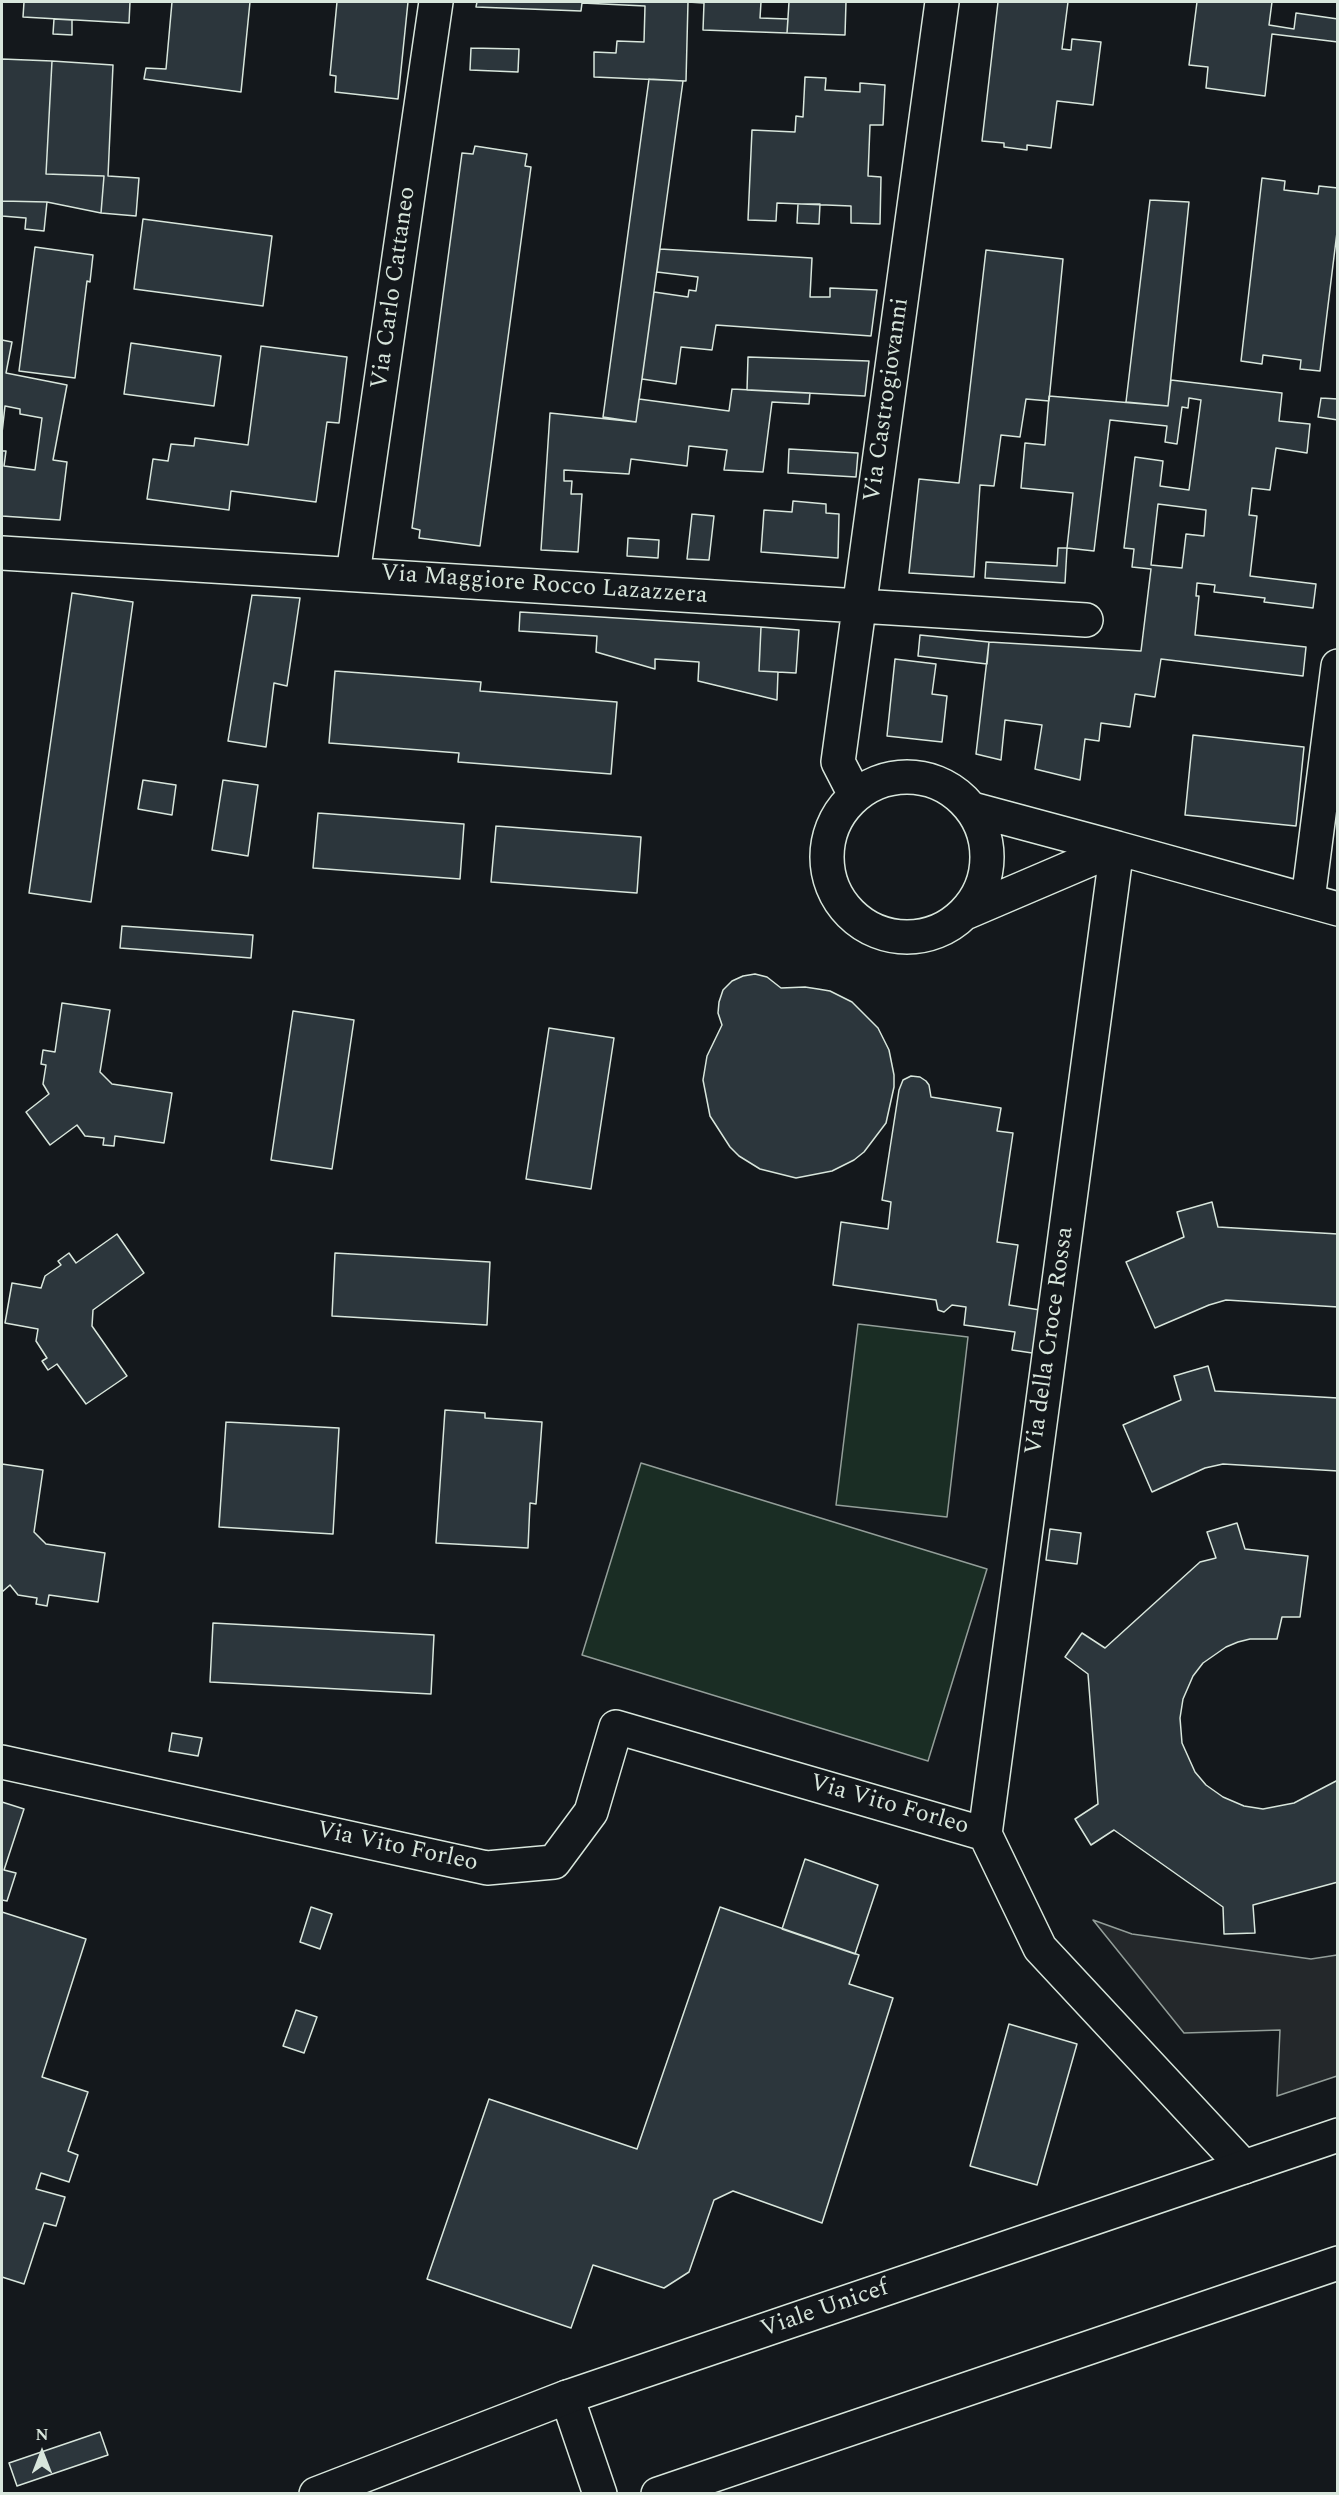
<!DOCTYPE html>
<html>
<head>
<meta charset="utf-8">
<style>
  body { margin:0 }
  #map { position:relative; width:1339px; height:2495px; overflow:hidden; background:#14181c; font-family:Spectral,serif }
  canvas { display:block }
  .frame { position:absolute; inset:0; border:3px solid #d8e6dc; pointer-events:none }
  .north { position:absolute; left:12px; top:2423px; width:60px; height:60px; -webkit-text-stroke:4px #14181c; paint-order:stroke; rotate:0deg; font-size:16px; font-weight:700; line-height:24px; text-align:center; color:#d8e6dc }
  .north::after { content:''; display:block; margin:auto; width:21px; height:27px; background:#d8e6dc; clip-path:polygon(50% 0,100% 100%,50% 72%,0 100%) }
</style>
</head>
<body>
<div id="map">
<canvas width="1339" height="2495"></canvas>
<div class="frame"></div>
<div class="north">N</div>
</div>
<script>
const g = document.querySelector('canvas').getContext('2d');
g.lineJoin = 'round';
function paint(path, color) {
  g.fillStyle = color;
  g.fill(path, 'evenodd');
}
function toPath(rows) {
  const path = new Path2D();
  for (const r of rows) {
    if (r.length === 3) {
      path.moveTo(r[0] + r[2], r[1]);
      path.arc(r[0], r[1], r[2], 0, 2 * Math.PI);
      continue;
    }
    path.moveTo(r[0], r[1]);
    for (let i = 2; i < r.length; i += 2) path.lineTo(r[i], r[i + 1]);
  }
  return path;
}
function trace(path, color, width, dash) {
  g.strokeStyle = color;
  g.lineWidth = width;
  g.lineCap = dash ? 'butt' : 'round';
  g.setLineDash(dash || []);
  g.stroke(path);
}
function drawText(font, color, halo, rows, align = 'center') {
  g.font = font + ' Spectral,serif';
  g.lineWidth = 4.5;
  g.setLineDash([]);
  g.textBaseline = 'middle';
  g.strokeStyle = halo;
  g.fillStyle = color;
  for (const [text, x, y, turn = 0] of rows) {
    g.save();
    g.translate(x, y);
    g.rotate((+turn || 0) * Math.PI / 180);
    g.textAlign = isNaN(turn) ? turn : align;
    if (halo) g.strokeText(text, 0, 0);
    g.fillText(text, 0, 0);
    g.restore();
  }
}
const green = toPath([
  [858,1324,968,1337,947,1517,836,1505,858,1324],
  [641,1463,987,1569,928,1761,582,1655,641,1463]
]);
paint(green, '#1a2d24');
trace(green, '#939e99', 1.5);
const parking = toPath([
  [1093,1920,1132,1934,1311,1959,1337,1955,1337,2076,1277,2096,1280,2030,1184,2033,1093,1920]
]);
paint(parking, '#24282b');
trace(parking, '#939e99', 1.5);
const building = toPath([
  [24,2,130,2,129,23,23,17,24,2],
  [172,2,250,2,241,92,144,79,146,68,166,69,172,2],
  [337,2,408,2,398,99,335,92,336,76,330,75,337,2],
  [477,2,761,2,760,18,788,19,787,33,703,30,704,3,688,2,686,81,594,77,594,52,616,53,617,41,644,42,645,6,582,3,581,11,476,7,477,2],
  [789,2,846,2,845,35,787,33,789,2],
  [998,2,1068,2,1062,49,1071,50,1072,39,1101,42,1093,105,1057,101,1051,148,1027,145,1027,150,1004,147,1004,143,982,141,998,2],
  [1197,2,1272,2,1269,25,1294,29,1296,13,1338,19,1338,42,1272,34,1265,96,1206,88,1208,67,1189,65,1197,2],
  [54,19,72,20,72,35,53,34,54,19],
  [471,48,519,49,518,72,470,70,471,48],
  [2,59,52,61,46,174,104,176,101,213,47,202,2,201,2,59],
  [52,61,113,65,108,176,139,178,136,216,101,213,104,176,46,174,52,61],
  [805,77,826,78,825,90,860,92,860,83,885,85,883,125,870,125,868,176,881,177,880,224,851,223,851,206,777,203,776,221,748,220,752,130,795,132,796,116,803,117,805,77],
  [649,79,683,81,636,422,603,417,649,79],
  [475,146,527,154,525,166,531,167,480,546,419,538,420,530,412,528,462,153,473,154,475,146],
  [1262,178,1285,181,1284,190,1318,194,1319,186,1338,188,1338,224,1320,371,1300,369,1301,360,1263,355,1262,364,1241,361,1262,178],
  [1150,200,1189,202,1168,406,1126,402,1150,200],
  [2,201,47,202,44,231,25,229,26,218,2,216,2,201],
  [798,204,820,204,819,224,797,223,798,204],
  [143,219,272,236,263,306,134,289,143,219],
  [35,247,93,255,90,282,87,281,75,378,19,371,35,247],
  [660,249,812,258,810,297,830,297,830,288,877,290,871,336,716,325,712,350,681,347,676,384,642,379,654,292,688,297,689,290,696,291,698,277,657,272,660,249],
  [986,250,1063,259,1049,401,1026,399,1020,437,1001,435,994,486,980,485,974,577,909,573,919,479,959,483,986,250],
  [2,340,12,342,6,373,67,385,53,460,67,462,60,520,2,516,2,451,6,451,4,466,35,470,42,418,20,414,20,409,5,406,2,433,2,340],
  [131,343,221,356,214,406,124,394,131,343],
  [261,346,347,357,339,423,327,422,316,502,231,491,229,510,147,499,153,459,168,461,171,444,194,446,195,438,248,445,261,346],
  [748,357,869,361,865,396,747,390,748,357],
  [1171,380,1282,393,1279,421,1310,424,1307,453,1276,448,1270,490,1252,488,1249,515,1257,516,1250,576,1316,584,1313,608,1264,602,1265,598,1214,592,1215,585,1197,583,1196,596,1199,596,1195,635,1306,647,1303,676,1161,659,1155,697,1135,694,1130,727,1101,723,1099,741,1085,739,1080,780,1035,769,1042,725,1005,720,1001,760,976,754,989,642,1141,651,1151,569,1132,567,1134,549,1124,548,1135,457,1163,461,1160,486,1189,490,1201,400,1189,398,1188,408,1182,407,1177,444,1165,442,1167,426,1110,420,1094,551,1067,548,1073,493,1021,488,1025,443,1045,445,1049,396,1168,406,1171,380],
  [1158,504,1206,510,1204,536,1186,534,1182,568,1151,565,1158,504],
  [732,389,810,393,809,404,772,402,763,472,724,470,727,450,689,446,687,466,631,459,629,474,564,470,564,481,572,481,571,494,582,494,578,552,541,550,550,413,636,422,639,399,729,411,732,389],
  [1321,398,1338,399,1338,420,1318,417,1321,398],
  [789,449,858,453,856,477,788,473,789,449],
  [793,501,826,504,826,513,839,514,838,558,761,552,764,510,792,512,793,501],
  [692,514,714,516,709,560,687,559,692,514],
  [628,538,659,540,658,558,627,556,628,538],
  [1058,548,1067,548,1065,583,985,578,986,562,1057,566,1058,548],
  [72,593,133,602,91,902,29,893,72,593],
  [252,595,300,598,287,686,274,683,266,747,228,741,252,595],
  [520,612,761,627,759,671,778,672,777,700,698,681,699,662,655,659,655,669,596,652,597,636,519,631,520,612],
  [761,627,799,630,796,673,759,671,761,627],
  [920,635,989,642,987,664,918,656,920,635],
  [895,659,936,664,932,694,947,696,942,742,887,736,895,659],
  [335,671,481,682,480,691,617,702,611,774,458,762,459,753,329,743,335,671],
  [1193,735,1304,747,1296,826,1185,815,1193,735],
  [143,780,176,785,172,815,138,809,143,780],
  [223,780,258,785,248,856,212,850,223,780],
  [318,813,464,824,460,879,313,868,318,813],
  [496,826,641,837,637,893,491,882,496,826],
  [122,926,253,935,251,958,120,948,122,926],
  [755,974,767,977,781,988,805,987,818,989,830,991,852,1002,878,1028,889,1050,894,1075,894,1087,886,1123,864,1152,854,1160,832,1171,796,1178,760,1169,739,1156,730,1147,710,1116,703,1080,707,1056,722,1025,718,1013,719,1002,723,990,732,981,743,976,755,974],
  [62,1003,110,1010,100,1072,112,1084,172,1093,164,1143,115,1136,114,1146,103,1145,104,1138,85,1136,77,1125,50,1145,26,1112,49,1094,43,1084,46,1065,41,1064,43,1050,55,1052,62,1003],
  [293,1011,354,1020,332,1169,271,1160,293,1011],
  [549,1028,614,1038,591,1189,526,1179,549,1028],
  [911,1076,920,1077,926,1081,929,1085,931,1097,1001,1108,997,1131,1013,1133,997,1242,1018,1245,1009,1305,1046,1311,1039,1354,1012,1350,1015,1332,964,1325,966,1307,952,1305,944,1312,938,1310,936,1300,833,1285,841,1222,888,1229,891,1202,882,1200,899,1090,903,1080,911,1076],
  [1212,1202,1218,1227,1338,1234,1338,1307,1226,1300,1209,1305,1155,1328,1126,1262,1184,1237,1177,1212,1212,1202],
  [117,1234,144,1273,93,1310,92,1326,127,1376,86,1404,57,1364,48,1370,42,1361,47,1358,36,1341,38,1329,5,1323,12,1283,41,1288,45,1276,61,1265,58,1261,69,1253,76,1263,117,1234],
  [335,1253,490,1262,487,1325,332,1316,335,1253],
  [1208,1366,1215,1391,1338,1398,1338,1471,1223,1464,1205,1468,1152,1492,1123,1425,1181,1400,1174,1376,1208,1366],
  [445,1410,485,1413,485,1418,542,1422,536,1504,530,1503,528,1548,436,1543,445,1410],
  [226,1422,339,1428,333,1534,219,1527,226,1422],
  [2,1464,43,1470,34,1532,46,1544,105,1553,98,1602,49,1595,47,1606,36,1604,37,1598,18,1595,10,1585,2,1592,2,1464],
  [1237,1523,1245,1549,1308,1556,1300,1617,1282,1617,1277,1639,1250,1639,1238,1642,1226,1647,1203,1663,1193,1676,1183,1699,1180,1718,1182,1743,1195,1772,1206,1785,1223,1797,1244,1806,1263,1809,1294,1803,1338,1780,1338,1882,1253,1905,1255,1933,1224,1934,1223,1907,1114,1830,1091,1845,1075,1819,1098,1804,1088,1674,1065,1657,1082,1633,1105,1648,1200,1562,1216,1558,1207,1532,1237,1523],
  [1050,1529,1081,1533,1077,1564,1046,1560,1050,1529],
  [213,1623,434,1635,431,1694,210,1682,213,1623],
  [172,1733,202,1738,198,1756,169,1751,172,1733],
  [2,1802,24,1809,4,1870,16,1873,7,1901,2,1900,2,1802],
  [805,1859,878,1885,855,1954,782,1929,805,1859],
  [311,1907,332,1914,320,1949,300,1942,311,1907],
  [720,1907,859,1955,849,1984,893,1998,822,2223,733,2191,714,2200,689,2272,664,2288,593,2265,571,2328,427,2279,489,2099,637,2149,720,1907],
  [2,1912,86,1939,42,2077,88,2092,68,2151,78,2155,69,2182,41,2173,36,2189,65,2197,56,2226,44,2223,24,2284,2,2277,2,1912],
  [296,2010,317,2017,304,2053,283,2046,296,2010],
  [1009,2024,1077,2044,1037,2185,970,2166,1009,2024],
  [100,2432,108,2455,17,2486,9,2463,100,2432]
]);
paint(building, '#2c363c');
trace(building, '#d8e6dc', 1.5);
const minor = toPath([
  [2,553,1086,620],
  [353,574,436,2],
  [907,857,80],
  [855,795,838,762,942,2],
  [1308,900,1338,666],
  [965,913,1117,848,972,809],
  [2,1762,487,1868,554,1862,591,1812,616,1727,985,1834],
  [985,1834,1117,848,1338,909],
  [985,1834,1040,1948,1244,2167],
  [567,2397,600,2494]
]);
const tertiary = toPath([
  [316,2494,567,2397,1338,2135],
  [658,2494,1338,2263]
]);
trace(minor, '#d8e6dc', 36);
trace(tertiary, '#d8e6dc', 36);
trace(minor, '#14181c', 33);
trace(tertiary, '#14181c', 33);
drawText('24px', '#d8e6dc', '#14181c', [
  ["Via Carlo Cattaneo",395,288,-82],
  ["Via Castrogiovanni",888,400,-82],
  ["Via Maggiore Rocco Lazazzera",544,586,4],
  ["Via della Croce Rossa",1051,1341,-82],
  ["Via Vito Forleo",889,1806,16],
  ["Via Vito Forleo",397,1848,12],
  ["Viale Unicef",825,2310,-19]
]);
</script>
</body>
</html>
